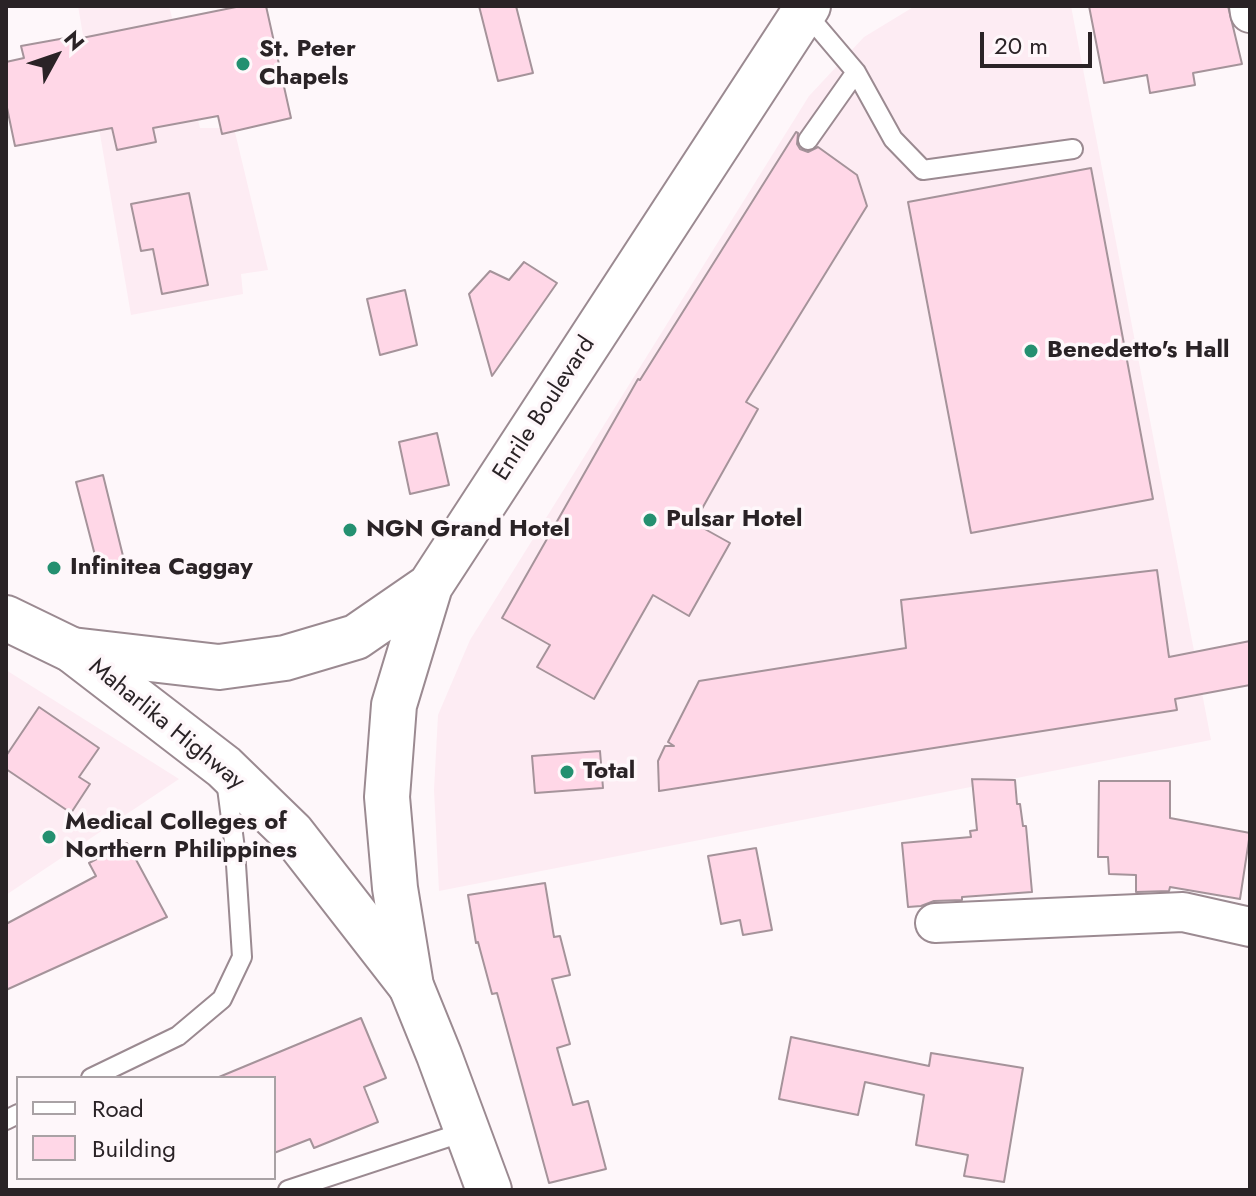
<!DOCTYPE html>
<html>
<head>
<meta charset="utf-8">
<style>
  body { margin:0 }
  #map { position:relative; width:1256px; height:1196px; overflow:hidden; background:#fef7fa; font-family:Jost,sans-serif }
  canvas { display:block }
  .frame { position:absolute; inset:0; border:8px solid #2a2326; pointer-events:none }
  .legend { position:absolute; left:16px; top:1076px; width:260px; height:104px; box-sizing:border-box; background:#fef7fa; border:2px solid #a9a2a5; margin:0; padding:10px 14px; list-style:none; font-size:24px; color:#2a2326 }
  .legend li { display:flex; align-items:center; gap:16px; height:40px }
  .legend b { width:40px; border:2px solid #a9a2a5 }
  .north { position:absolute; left:16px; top:16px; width:80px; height:80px; -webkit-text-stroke:6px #fef7fa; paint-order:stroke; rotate:50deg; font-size:22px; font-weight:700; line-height:32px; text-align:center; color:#2a2326 }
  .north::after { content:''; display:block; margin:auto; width:28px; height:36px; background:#2a2326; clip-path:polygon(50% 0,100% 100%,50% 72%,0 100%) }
  .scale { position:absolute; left:980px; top:32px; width:112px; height:36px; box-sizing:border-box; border:4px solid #2a2326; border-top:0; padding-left:10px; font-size:24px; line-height:28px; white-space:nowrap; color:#2a2326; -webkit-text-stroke:6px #fef7fa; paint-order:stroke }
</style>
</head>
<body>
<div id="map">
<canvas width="1256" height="1196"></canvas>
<div class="frame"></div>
<ul class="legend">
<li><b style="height:10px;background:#fff"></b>Road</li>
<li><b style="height:22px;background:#ffd7e7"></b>Building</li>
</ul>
<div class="north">N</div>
<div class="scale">20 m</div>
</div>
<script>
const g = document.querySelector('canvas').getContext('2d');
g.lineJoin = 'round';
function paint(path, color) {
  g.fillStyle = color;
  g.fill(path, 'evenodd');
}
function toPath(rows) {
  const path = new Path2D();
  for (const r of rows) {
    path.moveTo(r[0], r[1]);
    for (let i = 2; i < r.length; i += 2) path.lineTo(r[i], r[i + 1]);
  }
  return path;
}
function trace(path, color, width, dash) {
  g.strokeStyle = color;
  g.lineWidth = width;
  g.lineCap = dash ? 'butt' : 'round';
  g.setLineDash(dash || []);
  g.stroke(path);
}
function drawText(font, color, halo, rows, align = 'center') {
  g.font = font + ' Jost,sans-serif';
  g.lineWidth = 7;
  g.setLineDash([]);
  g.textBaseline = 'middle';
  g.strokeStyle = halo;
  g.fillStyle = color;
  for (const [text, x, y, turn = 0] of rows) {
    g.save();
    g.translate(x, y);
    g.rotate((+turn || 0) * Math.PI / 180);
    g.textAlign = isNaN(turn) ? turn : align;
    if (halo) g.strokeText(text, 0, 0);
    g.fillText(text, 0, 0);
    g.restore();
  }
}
paint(toPath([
  [78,6,169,6,200,128,234,128,268,270,241,274,243,294,131,315],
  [915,6,1071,6,1211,740,439,891,434,790,438,715,470,640,809,96,864,37],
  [6,670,179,779,6,895]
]), '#fdecf3');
const building = toPath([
  [241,6,266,6,291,118,222,134,218,116,153,128,156,142,117,150,112,128,15,146,6,103,6,62,24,58,21,46,71,37,72,40,241,6],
  [479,6,516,6,533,73,498,81,479,6],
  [1089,6,1228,6,1242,64,1193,73,1195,85,1150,93,1147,75,1104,83,1089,6],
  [796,132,798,133,797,144,800,149,808,152,818,147,857,175,867,206,746,402,758,409,694,523,730,543,689,616,653,595,594,699,537,667,550,645,502,618,638,379,640,380,796,132],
  [1091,168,1153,499,971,533,908,202,1091,168],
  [189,193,208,285,162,294,153,249,141,251,131,204,189,193],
  [524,262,557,283,492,376,469,294,490,271,509,280,524,262],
  [405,290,417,345,380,355,367,299,405,290],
  [437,433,449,485,410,494,399,442,437,433],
  [103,475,124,560,98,567,76,482,103,475],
  [1157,570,1169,657,1250,641,1250,685,1175,699,1177,710,659,791,658,761,665,746,674,746,668,742,699,681,906,648,901,600,1157,570],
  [39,707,99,748,79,777,90,784,71,813,6,769,6,756,39,707],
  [600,751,603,788,535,793,532,756,600,751],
  [972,779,1015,780,1017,804,1020,804,1023,826,1026,826,1032,892,962,897,962,900,934,901,921,906,908,907,902,843,971,837,970,831,977,830,972,779],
  [1099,781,1170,781,1170,818,1250,833,1240,899,1170,887,1169,891,1136,892,1136,875,1109,874,1108,857,1098,857,1099,781],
  [127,843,167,917,6,990,6,924,96,876,89,863,127,843],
  [756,848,772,930,743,935,740,920,721,924,708,856,756,848],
  [545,883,554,937,560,936,570,975,552,979,570,1044,557,1048,573,1105,588,1101,606,1169,549,1183,497,993,492,994,478,942,476,943,468,895,545,883],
  [361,1018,386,1078,364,1087,378,1122,314,1148,310,1139,274,1153,274,1078,219,1077,361,1018],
  [791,1037,929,1066,931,1053,1023,1068,1004,1182,964,1176,968,1155,916,1145,924,1095,865,1082,858,1115,779,1099,791,1037]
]);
paint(building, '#ffd7e7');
trace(building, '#a5939a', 2);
const lane = toPath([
  [805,12,856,72,893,139,923,170,1073,149],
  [808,140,856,72],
  [91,1078,178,1036,222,999,242,957,235,849,226,780],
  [6,1120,18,1114],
  [288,1190,467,1131]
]);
const street = toPath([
  [1249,6,1250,13],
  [935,923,1183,912,1250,927]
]);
const primary = toPath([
  [6,618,72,650,224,767,292,833,411,986]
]);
const highway = toPath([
  [72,650,219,667,285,658,356,637,430,586],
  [489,1190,439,1055,411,986,395,888,387,797,394,705,430,586,808,6]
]);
trace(lane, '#9b8a91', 22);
trace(street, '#9b8a91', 42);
trace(primary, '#9b8a91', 48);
trace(highway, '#9b8a91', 48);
trace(lane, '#fff', 18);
trace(street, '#fff', 38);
trace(primary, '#fff', 44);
trace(highway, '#fff', 44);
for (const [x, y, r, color] of [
  [243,64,8,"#249070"],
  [1031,351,8,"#249070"],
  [650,520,8,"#249070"],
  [350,530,8,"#249070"],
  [54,568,8,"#249070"],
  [567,772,8,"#249070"],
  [49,837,8,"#249070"]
]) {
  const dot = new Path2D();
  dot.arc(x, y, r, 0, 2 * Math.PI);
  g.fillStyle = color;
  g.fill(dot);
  trace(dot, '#fef7fa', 3);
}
drawText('bold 24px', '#2a2326', '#fef7fa', [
  ["St. Peter",259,50],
  ["Chapels",259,78],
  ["Benedetto's Hall",1047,351],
  ["Pulsar Hotel",666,520],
  ["NGN Grand Hotel",366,530],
  ["Infinitea Caggay",70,568],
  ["Total",583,772],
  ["Medical Colleges of",65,823],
  ["Northern Philippines",65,851]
], 'left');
drawText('24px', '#2a2326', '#fef7fa', [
  ["Enrile Boulevard",545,409,-57],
  ["Maharlika Highway",166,725,39]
]);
</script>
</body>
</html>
